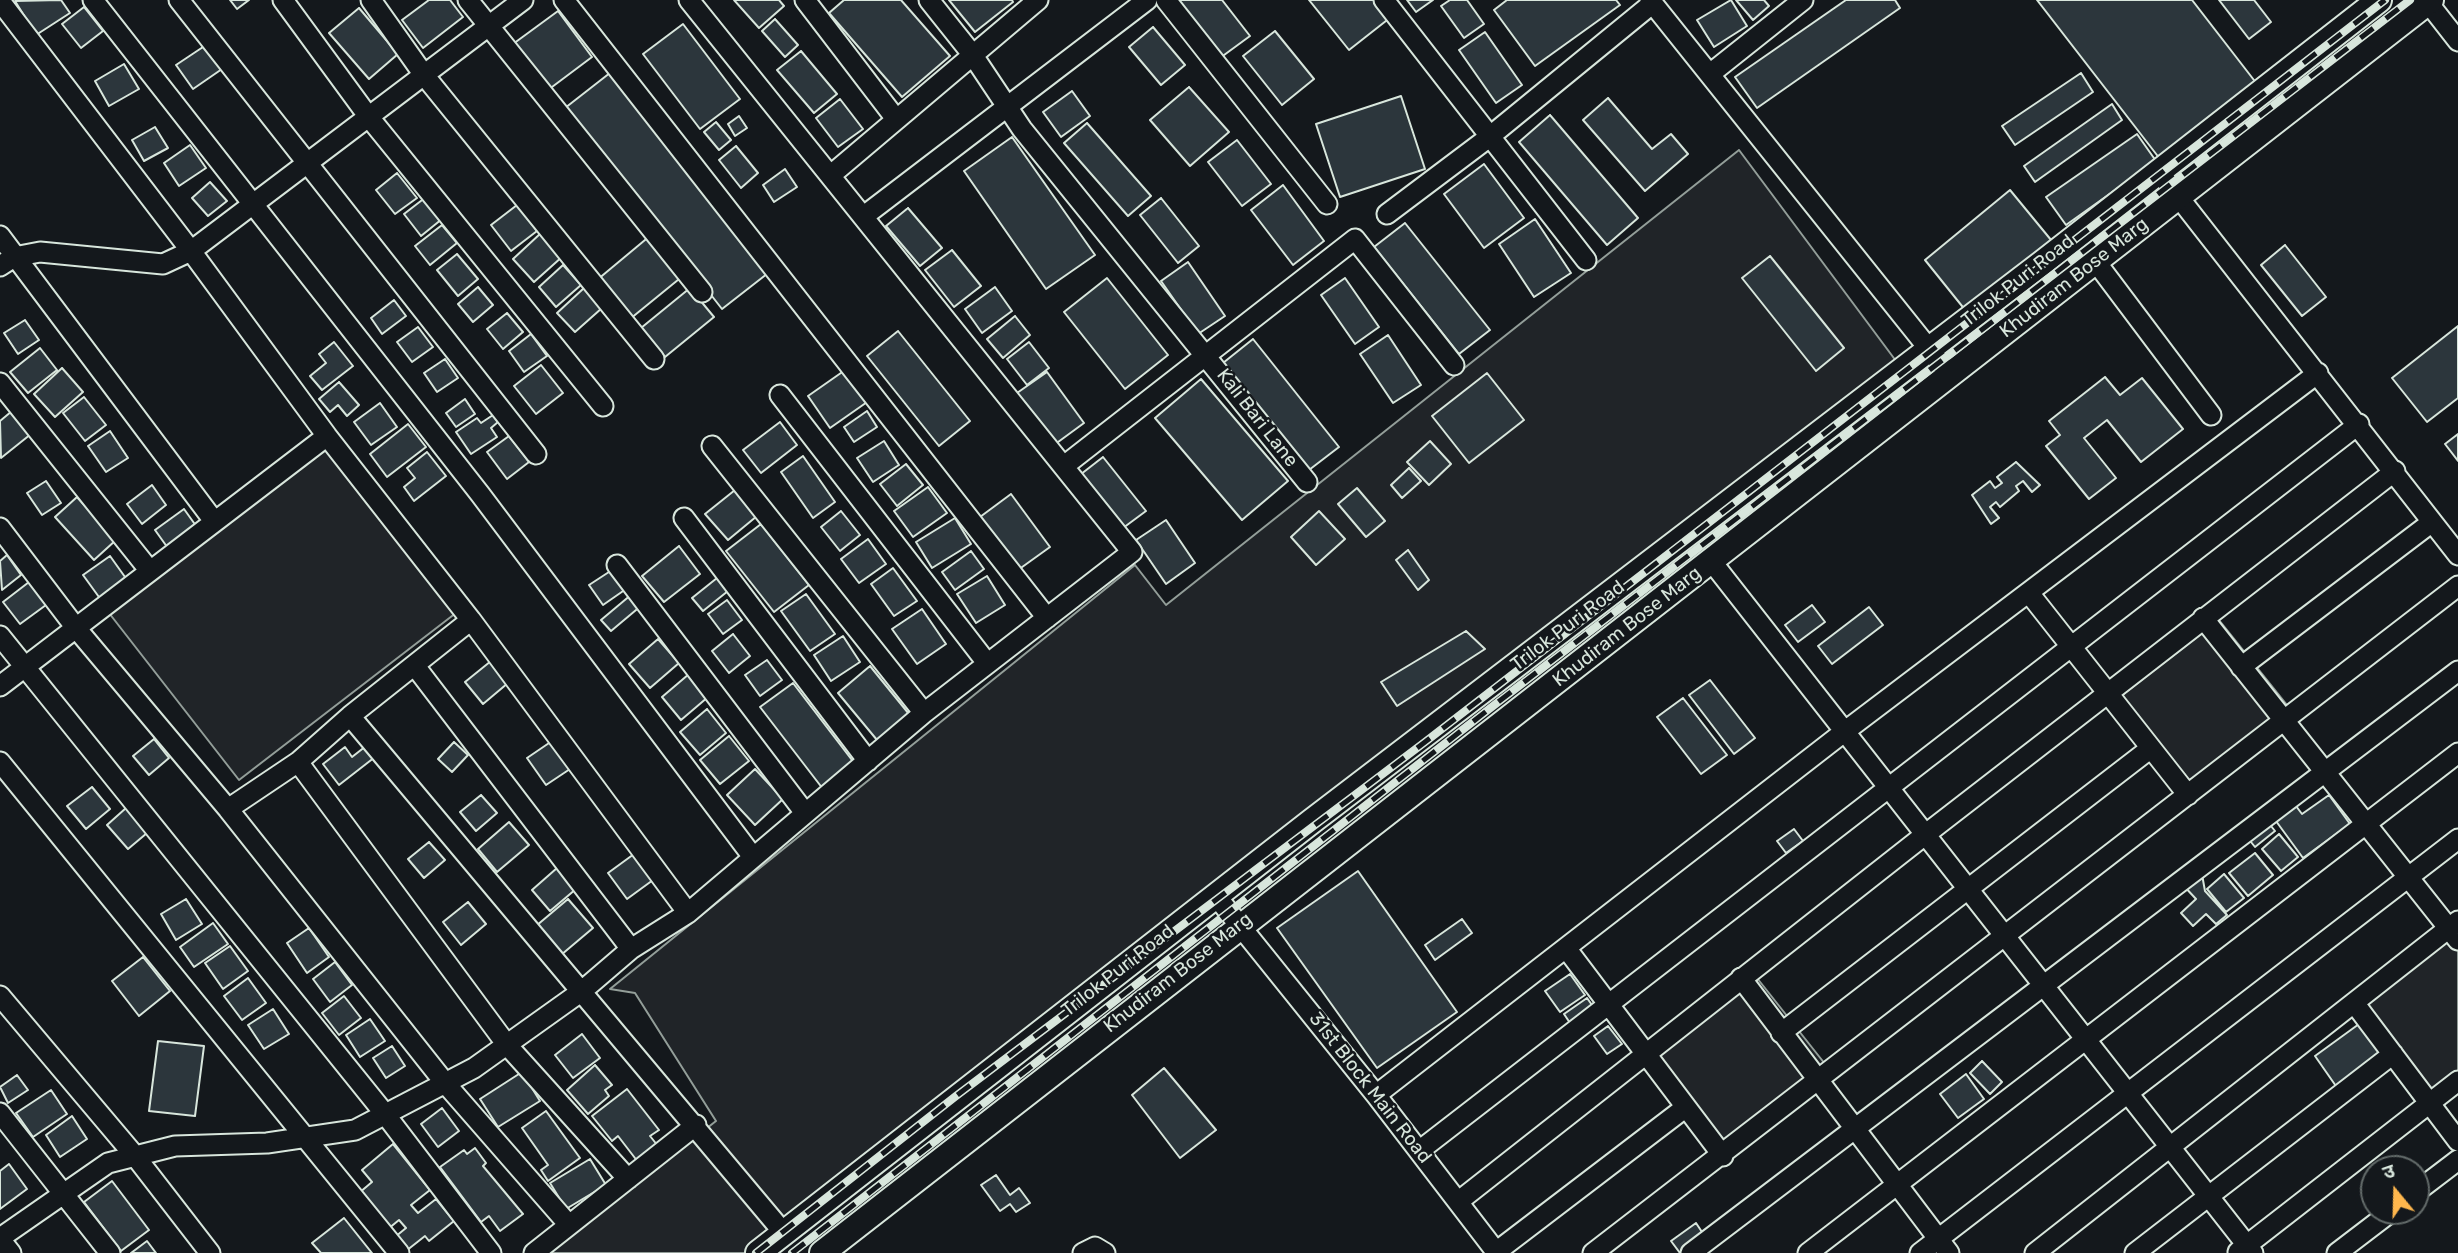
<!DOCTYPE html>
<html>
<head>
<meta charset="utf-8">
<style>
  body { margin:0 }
  #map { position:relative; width:2458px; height:1253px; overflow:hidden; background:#14181c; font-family:Rubik,"Noto Sans Devanagari",sans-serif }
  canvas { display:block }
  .north { position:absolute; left:2360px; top:1155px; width:70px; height:70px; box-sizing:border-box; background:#14181c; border:2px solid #626a69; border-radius:50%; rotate:341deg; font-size:19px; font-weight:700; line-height:28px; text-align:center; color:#d8e6dc }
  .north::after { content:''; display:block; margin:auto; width:24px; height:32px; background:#ffb74d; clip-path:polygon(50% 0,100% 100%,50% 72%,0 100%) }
</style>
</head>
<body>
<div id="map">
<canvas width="2458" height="1253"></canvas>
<div class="north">उ</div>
</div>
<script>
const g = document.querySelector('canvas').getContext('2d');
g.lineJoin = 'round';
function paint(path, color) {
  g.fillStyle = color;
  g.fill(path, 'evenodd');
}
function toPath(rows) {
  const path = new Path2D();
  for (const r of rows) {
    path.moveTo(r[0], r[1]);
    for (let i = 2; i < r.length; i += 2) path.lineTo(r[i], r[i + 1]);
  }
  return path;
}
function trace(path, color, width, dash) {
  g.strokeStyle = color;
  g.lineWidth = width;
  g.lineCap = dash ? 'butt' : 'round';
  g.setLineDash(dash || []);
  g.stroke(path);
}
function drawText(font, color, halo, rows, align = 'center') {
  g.font = font + ' Rubik,sans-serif';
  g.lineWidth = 5;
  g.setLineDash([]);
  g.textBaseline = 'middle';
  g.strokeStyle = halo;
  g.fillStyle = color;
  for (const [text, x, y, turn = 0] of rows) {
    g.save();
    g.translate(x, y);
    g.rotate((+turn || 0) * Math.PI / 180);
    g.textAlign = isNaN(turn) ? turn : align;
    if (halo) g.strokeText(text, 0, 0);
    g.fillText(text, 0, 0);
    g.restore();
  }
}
const green = toPath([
  [1739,150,1899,365,746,1253,548,1253,716,1121,635,993,610,989,1135,565,1166,605,1739,150],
  [335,439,465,606,239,780,109,613,335,439],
  [2219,620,2291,710,2187,790,2117,699,2219,620],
  [2458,928,2458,1073,2428,1095,2359,1004,2458,928],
  [1757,978,1829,1069,1724,1149,1654,1057,1757,978]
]);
paint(green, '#202428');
trace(green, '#939e99', 2);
const building = toPath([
  [61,0,70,13,36,35,15,1,61,0],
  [230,0,249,0,237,9,230,0],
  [429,0,450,0,463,17,423,48,402,20,429,0],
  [734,0,779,0,784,6,759,28,734,0],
  [844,0,901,0,950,56,902,97,829,13,844,0],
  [949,0,1012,0,1013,2,975,32,949,0],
  [1175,0,1222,0,1250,36,1220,58,1175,0],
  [1309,0,1378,0,1391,17,1349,50,1309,0],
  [1407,0,1433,0,1416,12,1407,0],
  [1450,0,1467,0,1484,24,1464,38,1441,6,1450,0],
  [1507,0,1616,0,1620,5,1535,66,1494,10,1507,0],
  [1731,0,1747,26,1714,47,1697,20,1731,0],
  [1736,0,1764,0,1769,6,1753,20,1736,0],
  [1846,0,1895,0,1900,8,1757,108,1735,77,1846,0],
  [2037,0,2192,0,2257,84,2160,159,2037,0],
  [2219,0,2254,0,2271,22,2249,39,2219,0],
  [84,7,103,31,81,48,62,24,84,7],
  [359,8,398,54,369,79,329,33,359,8],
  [558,11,592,57,548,90,513,44,558,11],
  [775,19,798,45,785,57,762,31,775,19],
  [683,24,740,99,700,129,643,54,683,24],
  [1153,27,1185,65,1161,85,1129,47,1153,27],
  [1275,31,1314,79,1282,105,1243,56,1275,31],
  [1485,32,1522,85,1496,103,1459,50,1485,32],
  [206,45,222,69,193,89,176,65,206,45],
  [801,51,837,94,814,113,777,70,801,51],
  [124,64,139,89,109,106,95,81,124,64],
  [615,69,772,270,722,309,565,108,615,69],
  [2081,73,2093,92,2015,145,2002,126,2081,73],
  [1189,87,1229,132,1190,166,1150,120,1189,87],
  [1072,91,1090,116,1061,137,1043,112,1072,91],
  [1401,96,1425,169,1340,197,1316,124,1401,96],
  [1608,98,1652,149,1671,134,1688,154,1645,191,1583,120,1608,98],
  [840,99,863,129,838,147,816,118,840,99],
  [2112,104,2122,120,2035,182,2024,166,2112,104],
  [1550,115,1638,218,1607,245,1519,142,1550,115],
  [739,116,747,128,735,136,728,124,739,116],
  [716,122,731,140,719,150,704,132,716,122],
  [1087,123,1151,196,1128,216,1064,143,1087,123],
  [155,127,168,148,144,161,132,140,155,127],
  [2137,134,2156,161,2066,225,2046,197,2137,134],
  [1012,137,1095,255,1046,289,964,171,1012,137],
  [1237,140,1271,184,1242,206,1208,162,1237,140],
  [190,145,206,168,179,186,164,163,190,145],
  [736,146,758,173,741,188,719,160,736,146],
  [1484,164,1524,218,1484,248,1444,194,1484,164],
  [785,169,797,187,774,202,763,185,785,169],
  [397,173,417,198,395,214,376,190,397,173],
  [210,182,227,201,208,216,192,198,210,182],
  [1283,185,1324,241,1293,265,1251,210,1283,185],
  [2010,190,2056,246,1970,316,1925,260,2010,190],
  [426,197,442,219,421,236,404,214,426,197],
  [1161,198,1199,246,1178,263,1140,215,1161,198],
  [517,205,537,231,511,251,491,225,517,205],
  [908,208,942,248,920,266,886,226,908,208],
  [1535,219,1571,273,1534,297,1499,244,1535,219],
  [1405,223,1490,330,1459,354,1374,247,1405,223],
  [442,225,457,243,430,265,415,246,442,225],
  [541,233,563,256,534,282,513,259,541,233],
  [651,235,684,275,630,319,597,280,651,235],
  [2285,245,2326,297,2302,316,2261,265,2285,245],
  [952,250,981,286,954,307,925,270,952,250],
  [457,254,478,279,458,296,437,270,457,254],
  [1770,256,1844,348,1816,371,1742,278,1770,256],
  [1188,262,1225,316,1198,334,1161,281,1188,262],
  [563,265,581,285,556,307,539,287,563,265],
  [1107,278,1168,355,1125,389,1064,312,1107,278],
  [1345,278,1379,327,1355,344,1321,295,1345,278],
  [478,287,493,305,473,322,458,304,478,287],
  [995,287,1012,311,982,333,965,309,995,287],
  [584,288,602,308,575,332,557,313,584,288],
  [690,288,714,317,665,357,641,328,690,288],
  [394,300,406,316,382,334,371,318,394,300],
  [507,313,523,332,503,349,487,329,507,313],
  [1015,316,1030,335,1003,358,987,339,1015,316],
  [25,320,39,340,18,354,4,333,25,320],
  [2458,326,2458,398,2427,422,2392,378,2458,326],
  [418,327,433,347,412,362,397,342,418,327],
  [898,331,970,421,939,446,867,356,898,331],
  [531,334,547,356,524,372,509,351,531,334],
  [1388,335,1421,385,1393,403,1360,354,1388,335],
  [1253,339,1339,447,1309,470,1223,363,1253,339],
  [334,342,353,366,322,390,310,376,326,363,319,354,334,342],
  [1029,342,1049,368,1027,385,1007,359,1029,342],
  [40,348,57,370,28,393,10,372,40,348],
  [445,359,458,378,437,392,424,373,445,359],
  [541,365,563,393,536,414,514,386,541,365],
  [62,368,83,392,55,417,34,394,62,368],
  [848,368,870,400,830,428,808,396,848,368],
  [1047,372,1084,423,1054,445,1017,393,1047,372],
  [1487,373,1524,420,1469,463,1432,416,1487,373],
  [2105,377,2120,395,2142,378,2183,429,2141,462,2107,420,2084,438,2116,478,2089,499,2046,446,2060,435,2049,421,2105,377],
  [1201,379,1288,481,1242,520,1155,418,1201,379],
  [339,382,359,405,347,416,338,405,330,412,319,399,339,382],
  [84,397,106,425,85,441,63,413,84,397],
  [465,399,475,414,456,427,446,413,465,399],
  [380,403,397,427,371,445,354,422,380,403],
  [12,411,31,434,1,458,0,421,12,411],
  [867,411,877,427,854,442,844,427,867,411],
  [493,415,498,422,491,428,497,437,471,454,456,432,477,418,481,423,493,415],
  [780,422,797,445,761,473,743,450,780,422],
  [408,424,426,447,387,477,370,454,408,424],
  [110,431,128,458,106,472,88,446,110,431],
  [2458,434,2458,461,2445,444,2458,434],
  [509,436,529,462,507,479,487,452,509,436],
  [884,441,899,465,873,482,857,458,884,441],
  [1430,441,1451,464,1429,485,1407,462,1430,441],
  [427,452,446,476,414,501,404,487,415,478,407,468,427,452],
  [803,456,835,502,813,518,781,472,803,456],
  [1103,457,1146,511,1119,531,1076,478,1103,457],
  [2016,462,2040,485,2032,492,2023,481,2016,486,2019,491,2000,507,1996,502,1990,507,1999,518,1991,524,1972,495,1990,481,1995,488,2002,483,1997,477,2016,462],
  [906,464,923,485,897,506,880,484,906,464],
  [1409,468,1421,481,1402,498,1391,485,1409,468],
  [46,481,61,503,42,515,27,493,46,481],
  [152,485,166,505,142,524,127,504,152,485],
  [928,487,947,513,913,537,894,511,928,487],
  [1357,488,1385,521,1366,537,1338,504,1357,488],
  [735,490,757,516,728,540,705,514,735,490],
  [1011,494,1050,547,1018,570,980,517,1011,494],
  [77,497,116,540,94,560,55,517,77,497],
  [184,509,199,530,170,551,155,530,184,509],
  [841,511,860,535,840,551,821,527,841,511],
  [1319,511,1345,539,1316,565,1291,537,1319,511],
  [955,518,971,544,932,568,916,542,955,518],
  [1166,520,1195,563,1166,584,1136,540,1166,520],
  [761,524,809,585,774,612,726,551,761,524],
  [868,539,886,564,859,583,841,559,868,539],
  [679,546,700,574,664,602,642,576,679,546],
  [1408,550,1429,580,1418,590,1396,560,1408,550],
  [971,551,984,569,955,590,942,572,971,551],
  [7,555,21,575,2,590,0,561,7,555],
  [110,556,130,584,104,604,83,575,110,556],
  [893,568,917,601,894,616,871,584,893,568],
  [612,570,626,589,603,605,589,585,612,570],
  [987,576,1005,605,976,623,957,594,987,576],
  [717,578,728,591,703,611,692,598,717,578],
  [29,582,46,605,20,624,3,602,29,582],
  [632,594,642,605,611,631,601,620,632,594],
  [806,594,835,634,810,651,781,611,806,594],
  [727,600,742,620,723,634,708,614,727,600],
  [1812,605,1825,622,1798,642,1785,625,1812,605],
  [1869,607,1883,625,1832,664,1818,646,1869,607],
  [922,609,946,644,917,664,892,629,922,609],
  [1466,631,1485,649,1397,706,1381,682,1466,631],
  [733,634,750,656,729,673,712,651,733,634],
  [843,636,860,662,831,681,814,655,843,636],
  [658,639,679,663,650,688,629,664,658,639],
  [767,660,782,680,760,696,745,675,767,660],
  [491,661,508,683,483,704,465,682,491,661],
  [870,666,909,714,877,740,838,693,870,666],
  [689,674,708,697,681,720,662,697,689,674],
  [1710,680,1755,738,1734,754,1689,695,1710,680],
  [793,683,855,764,823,789,760,707,793,683],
  [1683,698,1727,755,1701,774,1657,717,1683,698],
  [707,709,726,733,700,755,680,732,707,709],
  [729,736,749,761,720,784,700,760,729,736],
  [154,739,169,758,149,775,133,756,154,739],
  [552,741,570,769,546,785,527,758,552,741],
  [454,742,468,755,452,772,438,759,454,742],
  [366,746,375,757,339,785,323,764,345,747,352,757,366,746],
  [755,769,783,799,755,825,727,795,755,769],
  [92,787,110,809,86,829,67,806,92,787],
  [481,795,497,813,476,831,460,812,481,795],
  [2329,795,2350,824,2303,858,2273,817,2293,802,2302,814,2329,795],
  [126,808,147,833,128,849,107,825,126,808],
  [2267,821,2275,831,2255,847,2247,837,2267,821],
  [509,822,529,845,497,872,478,849,509,822],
  [1794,829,1803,841,1786,853,1777,841,1794,829],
  [2279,834,2298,857,2281,871,2262,849,2279,834],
  [429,842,445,860,424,878,408,859,429,842],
  [2255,853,2273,875,2248,896,2229,873,2255,853],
  [634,854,653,880,627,899,608,873,634,854],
  [557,868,576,889,550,911,532,890,557,868],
  [2201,869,2205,891,2227,915,2216,924,2206,914,2193,926,2181,913,2196,899,2183,885,2201,869],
  [1358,871,1457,1012,1377,1068,1277,928,1358,871],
  [2224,874,2244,898,2226,912,2207,889,2224,874],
  [186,899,202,924,176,940,161,914,186,899],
  [568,899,593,928,561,955,536,926,568,899],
  [468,902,486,924,461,945,443,922,468,902],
  [1462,919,1472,933,1435,960,1425,945,1462,919],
  [213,923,228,944,194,967,180,947,213,923],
  [309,928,329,957,307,973,287,943,309,928],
  [230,946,248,971,223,989,205,963,230,946],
  [143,957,170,991,139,1016,112,981,143,957],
  [335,962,352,985,330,1002,313,979,335,962],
  [1570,974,1585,995,1560,1012,1545,991,1570,974],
  [248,978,266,1003,242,1020,224,996,248,978],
  [344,996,361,1018,339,1035,322,1013,344,996],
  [1587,998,1597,1012,1574,1029,1564,1014,1587,998],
  [273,1009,289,1034,264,1049,248,1025,273,1009],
  [370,1019,385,1041,360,1057,346,1035,370,1019],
  [2359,1024,2383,1057,2338,1089,2315,1056,2359,1024],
  [1608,1026,1622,1044,1607,1054,1594,1036,1608,1026],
  [582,1034,600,1058,573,1078,555,1055,582,1034],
  [158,1041,204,1046,195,1116,149,1111,158,1041],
  [392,1046,405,1066,386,1078,373,1058,392,1046],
  [1982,1061,2002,1082,1990,1094,1970,1073,1982,1061],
  [595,1065,612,1085,605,1090,609,1096,588,1114,567,1090,595,1065],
  [1164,1068,1216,1130,1180,1158,1132,1095,1164,1068],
  [522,1072,540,1101,498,1127,480,1099,522,1072],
  [1966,1074,1984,1099,1958,1118,1940,1094,1966,1074],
  [17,1075,28,1090,8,1103,0,1087,17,1075],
  [627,1089,659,1130,650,1136,658,1146,638,1162,618,1136,612,1141,592,1116,627,1089],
  [51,1090,67,1114,33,1137,16,1113,51,1090],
  [442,1108,459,1131,438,1147,421,1124,442,1108],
  [546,1111,580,1158,548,1181,541,1170,548,1165,522,1128,546,1111],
  [72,1116,87,1139,60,1157,46,1135,72,1116],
  [393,1144,430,1190,411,1205,418,1213,436,1199,454,1221,429,1241,425,1236,406,1251,395,1237,406,1228,399,1220,388,1229,359,1193,372,1182,362,1170,393,1144],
  [475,1148,486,1163,483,1166,523,1214,500,1231,489,1216,481,1222,440,1167,464,1150,467,1154,475,1148],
  [590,1159,606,1185,566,1209,550,1183,590,1159],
  [9,1164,27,1189,0,1209,0,1171,9,1164],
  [996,1175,1010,1195,1019,1188,1030,1203,1016,1212,1010,1204,1000,1211,981,1185,996,1175],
  [112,1181,149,1230,121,1251,84,1202,112,1181],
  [344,1218,372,1253,321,1253,312,1243,344,1218],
  [1696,1223,1704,1235,1680,1253,1671,1241,1696,1223],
  [147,1241,156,1253,131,1253,147,1241]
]);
paint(building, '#2c363c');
trace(building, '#d8e6dc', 2);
const minor = toPath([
  [93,0,480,494,753,857],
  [179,0,536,454],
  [283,0,368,116,603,406],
  [371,0,424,75,654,359],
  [468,0,702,292],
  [564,0,1047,618],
  [805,0,896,119],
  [929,0,972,54,1022,129,1307,482],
  [1166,0,1327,204],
  [1384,0,1586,260],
  [1650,0,1949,374],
  [2426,0,2458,41],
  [0,1,191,251,327,436,471,620,350,716,298,762,228,809],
  [1710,74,1803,0],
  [2159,172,2458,555],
  [831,175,1038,0],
  [1387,214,1488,138,1653,3],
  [864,216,1147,0],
  [0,236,214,521],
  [2096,262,2211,415],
  [0,266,14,257,40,252,163,264,191,251,523,0],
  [0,383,150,571],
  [780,395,987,663],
  [712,446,924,713],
  [1064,466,1355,239,1454,365],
  [684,518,868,761],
  [0,528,76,628,228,809,445,1083,569,1225],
  [1712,562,2253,1253],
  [617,565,805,813],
  [2029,593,2188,795],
  [2203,618,2458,940],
  [471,620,688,913],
  [0,636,385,1114,491,1253],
  [415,666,631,949],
  [2241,667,2432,522],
  [0,686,327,436],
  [350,716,783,1232],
  [0,762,399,1253],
  [298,762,507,1045,628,1179],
  [1216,896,1376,1095,1497,1253],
  [1566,948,1723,1156],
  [1741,978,1949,1253],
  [0,996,135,1156,210,1253],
  [2355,1004,2458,1141],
  [1781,1033,2151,748],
  [1376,1095,1844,732,2318,373],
  [0,1113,110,1253],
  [1419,1151,2359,424],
  [2416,1192,2458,1160],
  [1459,1201,1926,834,2395,471],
  [0,1238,108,1163,175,1146,267,1143,355,1130,474,1068,582,991,631,949,688,913,924,713,1132,552,689,0],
  [0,1239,11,1253],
  [1496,1252,1686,1107],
  [2238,1252,2458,1081],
  [534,1253,696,1125],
  [1083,1253,1095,1247,1105,1253],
  [1593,1253,2458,586],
  [1691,1253,2458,671],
  [1808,1253,2458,753],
  [1920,1253,2458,839],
  [2035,1253,2458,921],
  [2135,1253,2393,1054],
  [2337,1253,2392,1211]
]);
const tertiary = toPath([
  [758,1253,1312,821,2042,263,2379,0],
  [822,1253,2431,0]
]);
trace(minor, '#d8e6dc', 23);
trace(tertiary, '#d8e6dc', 28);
trace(minor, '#14181c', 19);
trace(tertiary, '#14181c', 24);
const rail = toPath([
  [756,1253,956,1096,1425,742,2385,0],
  [792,1253,1493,706,2410,0]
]);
trace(rail, '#d8e6dc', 8);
trace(rail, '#14181c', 5, [16]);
drawText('19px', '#d8e6dc', '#14181c', [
  ["Khudiram Bose Marg",2074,278,-38],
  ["Trilok Puri Road",2018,281,-38],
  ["Kali Bari Lane",1257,418,52],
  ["Trilok Puri Road",1568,626,-37],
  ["Khudiram Bose Marg",1627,627,-38],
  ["Trilok Puri Road",1118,971,-38],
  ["Khudiram Bose Marg",1178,973,-38],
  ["31st Block Main Road",1370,1088,52]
]);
</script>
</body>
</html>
